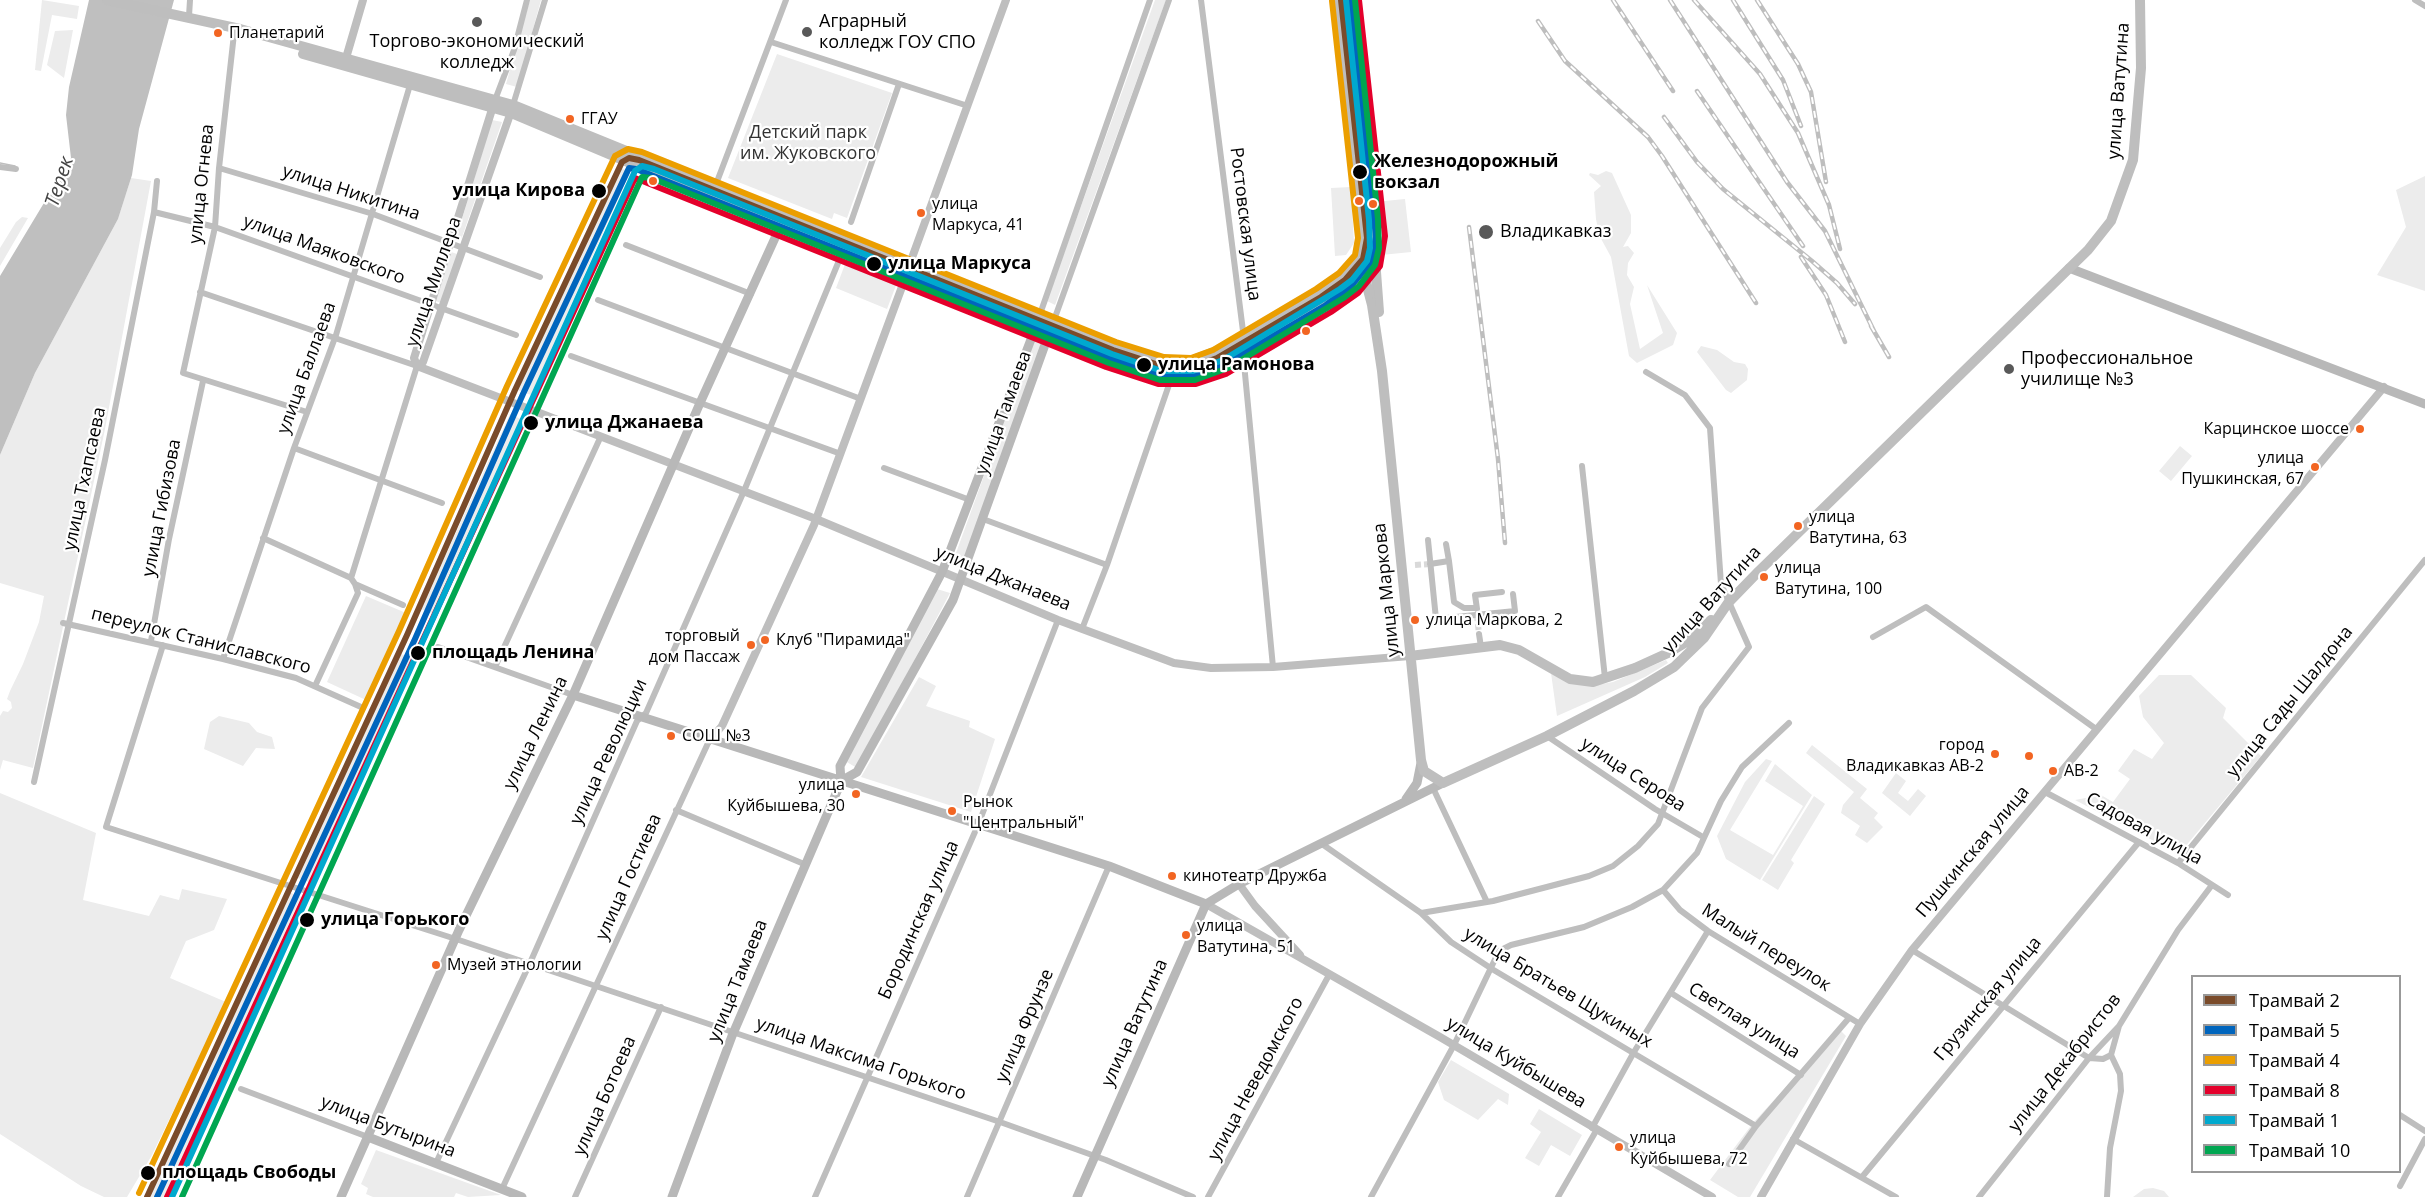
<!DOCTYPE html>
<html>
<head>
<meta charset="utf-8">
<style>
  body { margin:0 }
  #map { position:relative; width:2425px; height:1197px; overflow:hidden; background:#fff; font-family:"Open Sans",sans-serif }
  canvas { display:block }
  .legend { position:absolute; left:2191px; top:975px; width:210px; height:198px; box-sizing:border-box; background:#fff; border:2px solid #999; margin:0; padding:8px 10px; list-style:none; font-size:18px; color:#000 }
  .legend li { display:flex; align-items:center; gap:12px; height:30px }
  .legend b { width:30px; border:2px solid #999 }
</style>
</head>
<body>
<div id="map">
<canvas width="2425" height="1197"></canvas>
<ul class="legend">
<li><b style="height:8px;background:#7a4b2a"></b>Трамвай 2</li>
<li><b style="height:8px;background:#0065bd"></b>Трамвай 5</li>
<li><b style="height:8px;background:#eb9e00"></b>Трамвай 4</li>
<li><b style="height:8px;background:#e4002b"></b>Трамвай 8</li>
<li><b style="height:8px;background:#00a9ce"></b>Трамвай 1</li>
<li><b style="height:8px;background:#00a651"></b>Трамвай 10</li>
</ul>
</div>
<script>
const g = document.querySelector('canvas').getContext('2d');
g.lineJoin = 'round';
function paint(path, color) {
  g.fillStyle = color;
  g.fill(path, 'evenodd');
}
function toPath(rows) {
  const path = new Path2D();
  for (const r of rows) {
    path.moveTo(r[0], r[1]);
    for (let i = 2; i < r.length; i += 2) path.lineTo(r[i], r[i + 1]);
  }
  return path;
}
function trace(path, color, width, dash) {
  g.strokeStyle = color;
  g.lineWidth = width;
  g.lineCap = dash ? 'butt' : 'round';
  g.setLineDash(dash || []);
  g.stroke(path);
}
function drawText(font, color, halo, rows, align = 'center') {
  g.font = font + ' "Open Sans",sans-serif';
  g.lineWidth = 4.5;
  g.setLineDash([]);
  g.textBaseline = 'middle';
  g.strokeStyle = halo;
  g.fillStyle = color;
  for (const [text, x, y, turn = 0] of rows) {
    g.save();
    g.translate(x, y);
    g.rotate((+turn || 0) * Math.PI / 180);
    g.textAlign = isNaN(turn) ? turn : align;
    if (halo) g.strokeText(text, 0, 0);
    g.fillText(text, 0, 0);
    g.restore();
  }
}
paint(toPath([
  [42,0,79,6,77,19,52,15,41,71,35,70],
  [530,0,541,0,517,87,506,84],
  [1155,0,1166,0,1055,305,1047,301],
  [73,30,64,78,47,65,55,31],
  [777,54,892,93,847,218,834,213,832,219,728,178],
  [492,120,502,122,461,240,456,239],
  [621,168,630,172,531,395,517,390],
  [1606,171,1612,173,1631,215,1631,233,1623,247,1628,246,1634,253,1628,263,1627,275,1634,287,1630,304,1640,349,1663,333,1647,285,1677,333,1673,345,1637,363,1629,356,1611,257,1599,235,1596,219,1594,192,1601,186,1589,175,1590,173,1598,175],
  [2425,176,2425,291,2377,275,2406,227,2396,190],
  [131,178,151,181,105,429,33,768,3,760,0,770,0,716,3,711,8,712,12,708,11,702,7,699,10,691,23,664,39,622,44,596,0,583,0,455,35,373,118,219],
  [1351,187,1354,243,1346,255,1335,256,1331,188],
  [1405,199,1411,252,1381,255,1375,202],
  [22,217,28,218,0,266,0,248,16,222],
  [451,252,457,254,442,303,435,301],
  [847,259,898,280,887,309,836,288],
  [1035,335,1044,339,961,568,952,564],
  [1701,346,1717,350,1734,362,1745,364,1748,369,1747,380,1731,393,1726,390,1697,352],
  [510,414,521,419,433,614,421,609],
  [2180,446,2192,456,2171,481,2159,471],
  [937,589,950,593,857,768,845,761],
  [366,596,406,613,366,700,327,682],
  [401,654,413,659,309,882,298,878],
  [1666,660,1668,663,1645,677,1557,716,1551,673,1591,686,1613,682],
  [2159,675,2191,675,2226,708,2223,718,2261,756,2179,854,2075,800,2101,795,2113,802,2130,779,2118,771,2134,749,2152,759,2164,743,2143,717,2139,696],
  [919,677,936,686,926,706,970,721,969,727,995,739,971,812,861,777],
  [219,716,249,723,257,732,272,737,275,749,256,748,243,766,204,749,210,722],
  [1812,745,1867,789,1860,798,1878,813,1874,818,1883,827,1867,843,1855,835,1860,826,1841,813,1843,805,1854,792,1806,753],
  [1766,759,1772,761,1730,830,1773,855,1803,806,1765,781,1775,764,1812,795,1760,880,1726,859,1717,836,1745,782],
  [1896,773,1906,781,1898,793,1908,801,1918,789,1926,796,1910,816,1882,793],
  [0,793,96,833,83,900,149,916,160,895,179,900,182,889,227,899,214,930,186,941,170,978,226,1002,152,1155,127,1197,104,1197,81,1186,0,1134],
  [1814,796,1825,804,1791,860,1794,863,1778,890,1762,880],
  [289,892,301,897,166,1197,151,1197,150,1195],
  [1839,1029,1846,1036,1750,1197,1738,1197,1710,1180,1753,1123],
  [1451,1060,1509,1094,1508,1105,1498,1099,1478,1120,1444,1100,1438,1082],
  [1539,1109,1582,1135,1570,1156,1551,1145,1539,1166,1525,1158,1541,1132,1530,1124],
  [376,1150,501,1195,468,1197,456,1193,454,1197,373,1197,366,1194,368,1188,361,1184],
  [2153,1188,2164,1191,2169,1197,2133,1197,2144,1189]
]), '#ececec');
paint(toPath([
  [89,0,174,0,139,129,132,175,118,219,35,373,0,455,0,276,71,158,66,115,69,87]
]), '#bfbfbf');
trace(toPath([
  [1415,565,1430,564],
  [1477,615,1479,634]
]), '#d9d9d9', 6, [6, 3]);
trace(toPath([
  [1201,0,1243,331,1243,353,1273,667],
  [2415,0,2425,6],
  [189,16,190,0],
  [234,34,219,168,215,227,183,373,307,412],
  [771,42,968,106],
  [495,100,514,50,527,0],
  [513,105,545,0],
  [0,167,16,169],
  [219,168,373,214,540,277],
  [718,179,786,0],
  [154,212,215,227,516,335],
  [851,222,899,84],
  [626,245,751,294],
  [200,292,417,366,351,578],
  [598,300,861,399],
  [1039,317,1150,0],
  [1053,323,1169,0],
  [571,356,841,454],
  [294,448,442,503],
  [1582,466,1605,678],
  [884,468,970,500],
  [983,519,1107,565],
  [263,538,351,578,355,584,358,593,315,686],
  [1428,540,1436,619,1515,611,1513,594],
  [1446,544,1449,561],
  [1430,564,1449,561,1454,602,1464,608,1476,608],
  [355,584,403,605],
  [1477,609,1475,595,1502,592],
  [63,623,223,659,296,678,361,707],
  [1082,629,1107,565,1172,376],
  [1479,634,1481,647],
  [1873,637,1926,607,2096,729],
  [151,641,169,539,203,381],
  [163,645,106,827,462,941,1000,1122,1106,1160,1193,1197],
  [438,647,573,695],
  [223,659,294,448,336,335,410,85],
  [495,667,601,436],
  [1547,736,1655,809,1703,837],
  [34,782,105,460,154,212,157,181],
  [1433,788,1487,902],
  [2045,792,2178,863,2228,895],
  [676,810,804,864],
  [1322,844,1421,913,1451,942,1492,969,1756,1126],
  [2178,863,2425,560],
  [1663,890,1680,910,1708,931,1860,1024],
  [1421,913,1493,901,1589,876,1613,866,1638,846,1658,824,1702,708,1749,647,1721,584,1710,428,1685,395,1646,372],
  [1912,950,2089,1058,2103,1059,2111,1055],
  [1671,993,1801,1075],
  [241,1089,368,1137],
  [2400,1115,2425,1131],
  [1592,1128,1634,1052,1708,931],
  [1793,1139,1896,1197],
  [436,1163,530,963,637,721,646,713,744,491,843,251],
  [1729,1164,1756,1126,1849,1018],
  [1862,1177,2139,842],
  [2400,1186,2425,1139],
  [502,1189,709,741],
  [575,1197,661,1007],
  [815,1197,978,825,1058,620],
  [967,1197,1109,866],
  [1208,1197,1329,975],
  [1371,1197,1454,1045,1499,951,1511,945,1584,927,1632,907,1663,890,1697,853,1721,801,1742,767,1789,723],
  [1558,1197,1596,1131],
  [1979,1197,2089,1058,2119,1026,2178,930,2212,885],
  [2107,1197,2110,1148,2121,1091,2120,1074,2111,1055,2119,1026]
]), '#bebebe', 6);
trace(toPath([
  [346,58,363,0],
  [909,266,1006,0],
  [417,366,816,519,1058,620,1174,663,1211,668,1273,667,1410,656],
  [417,366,423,362,512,109],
  [417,366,414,358,494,103],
  [709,741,722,726,814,525,906,276],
  [1239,884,1255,906,1300,955],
  [1206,904,1440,1037,1712,1197],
  [1761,1197,1860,1024,1912,950,2384,387]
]), '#bebebe', 8);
trace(toPath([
  [2069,268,2425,404],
  [573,695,1109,866,1206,904],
  [841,781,857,772,953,600,1051,328],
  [1406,799,1417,783,1421,763],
  [368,1137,522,1197],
  [341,1197,459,930,573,695,700,403,785,216],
  [672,1197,732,1036,838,789,841,781,840,766,942,572,1038,321],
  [1077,1197,1206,904,1239,884,1443,783]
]), '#b8b8b8', 9);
trace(toPath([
  [107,0,240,29,513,105,909,266,1124,351,1160,362,1188,362,1222,349,1336,282,1353,267,1360,255],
  [1335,0,1360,211,1361,263,1372,305,1382,371,1421,760,1424,771,1443,783,1547,736,1634,691,1674,667,1704,638,1728,603,1759,571,2088,250,2111,221,2133,160,2141,68,2140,0],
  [1351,0,1365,126,1379,312],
  [303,54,511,113,775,224,1129,365,1160,374,1189,375,1222,365,1356,287,1375,268],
  [1410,656,1500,645,1519,650,1570,679,1593,682,1635,668,1668,653,1693,638,1711,620]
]), '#bebebe', 10);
trace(toPath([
  [0,163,15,166],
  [1367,238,1382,362],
  [1348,284,1363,285,1374,299]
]), '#bebebe', 1.5);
const rail = toPath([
  [1613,0,1673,91],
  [1670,0,1787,182,1825,231,1874,331],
  [1694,0,1760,74,1798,133,1829,205,1840,249],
  [1733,0,1783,80,1801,126],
  [1757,0,1798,64,1811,92,1826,182],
  [1538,21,1565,61,1648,137,1662,156,1756,303],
  [1697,91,1803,246],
  [1664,117,1697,162,1723,189,1812,261,1837,283,1855,304],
  [1469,227,1498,459,1505,543],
  [1801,257,1826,295,1845,342],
  [1871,326,1889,357]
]);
trace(rail, '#bebebe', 4.5);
trace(rail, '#fff', 2, [7]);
trace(toPath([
  [147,1197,407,635,515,390,622,162,629,158,639,160,1113,350,1162,366,1192,367,1217,358,1321,297,1345,280,1363,259,1367,238,1341,0]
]), '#7a4b2a', 6);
trace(toPath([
  [157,1197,415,639,523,394,629,168,636,169,1110,358,1160,375,1194,376,1222,366,1326,305,1351,286,1371,262,1376,237,1350,0]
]), '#0065bd', 6);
trace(toPath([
  [139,1193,399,631,507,386,615,156,628,149,642,152,1116,342,1164,357,1191,358,1213,350,1316,289,1339,273,1355,255,1358,238,1332,1]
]), '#eb9e00', 6);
trace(toPath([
  [167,1197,635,178,1106,367,1158,384,1196,384,1226,374,1331,312,1358,293,1380,266,1385,236,1359,0]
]), '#e4002b', 6);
trace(toPath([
  [172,1197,635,171,642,166,654,169,1112,354,1162,371,1193,371,1223,360,1340,289,1352,280,1367,261,1370,248,1369,220,1346,0]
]), '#00a9ce', 6);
trace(toPath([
  [182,1197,642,177,651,178,1109,363,1160,380,1195,380,1228,368,1345,297,1359,286,1375,265,1379,248,1378,219,1355,0]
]), '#00a651', 6);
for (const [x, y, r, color] of [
  [477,22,6,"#595959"],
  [807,32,6,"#595959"],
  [218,33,5,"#f26522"],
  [570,119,5,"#f26522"],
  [1360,172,8,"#000"],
  [653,181,5,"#f26522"],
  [599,191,8,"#000"],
  [1359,201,5,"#f26522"],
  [1373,204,5,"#f26522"],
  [921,213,5,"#f26522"],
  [1486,232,8,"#595959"],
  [874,264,8,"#000"],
  [1306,331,5,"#f26522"],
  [1144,365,8,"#000"],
  [2009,369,6,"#595959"],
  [531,423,8,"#000"],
  [2360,429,5,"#f26522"],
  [2315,467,5,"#f26522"],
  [1798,526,5,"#f26522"],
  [1764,577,5,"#f26522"],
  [1415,620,5,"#f26522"],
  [765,640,5,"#f26522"],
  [751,645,5,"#f26522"],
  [418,653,8,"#000"],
  [671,736,5,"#f26522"],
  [1995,754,5,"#f26522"],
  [2029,756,5,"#f26522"],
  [2053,771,5,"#f26522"],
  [856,794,5,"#f26522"],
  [952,811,5,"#f26522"],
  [1172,876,5,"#f26522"],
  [307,920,8,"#000"],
  [1186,935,5,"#f26522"],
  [436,965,5,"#f26522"],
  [1619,1147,5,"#f26522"],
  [148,1173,8,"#000"]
]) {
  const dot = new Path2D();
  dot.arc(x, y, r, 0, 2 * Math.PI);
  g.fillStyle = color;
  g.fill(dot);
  trace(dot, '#fff', 2);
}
drawText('16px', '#000', '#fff', [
  ["Планетарий",229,33],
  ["ГГАУ",581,119],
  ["улица",932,204],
  ["Маркуса, 41",932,225],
  ["Карцинское шоссе",2349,429,"right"],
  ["улица",2304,458,"right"],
  ["Пушкинская, 67",2304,479,"right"],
  ["улица",1809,517],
  ["Ватутина, 63",1809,538],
  ["улица",1775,568],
  ["Ватутина, 100",1775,589],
  ["улица Маркова, 2",1426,620],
  ["торговый",740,636,"right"],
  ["дом Пассаж",740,657,"right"],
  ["Клуб \"Пирамида\"",776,640],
  ["СОШ №3",682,736],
  ["город",1984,745,"right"],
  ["Владикавказ АВ-2",1984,766,"right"],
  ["АВ-2",2064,771],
  ["улица",845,785,"right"],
  ["Куйбышева, 30",845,806,"right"],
  ["Рынок",963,802],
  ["\"Центральный\"",963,823],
  ["кинотеатр Дружба",1183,876],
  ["улица",1197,926],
  ["Ватутина, 51",1197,947],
  ["Музей этнологии",447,965],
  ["улица",1630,1138],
  ["Куйбышева, 72",1630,1159]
], 'left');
drawText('18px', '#000', '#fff', [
  ["Аграрный",819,22],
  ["колледж ГОУ СПО",819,43],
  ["Торгово-экономический",477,42,"center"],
  ["колледж",477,63,"center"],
  ["Владикавказ",1500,232],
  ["Профессиональное",2021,359],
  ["училище №3",2021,380]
], 'left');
drawText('18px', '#000', '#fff', [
  ["улица Ватутина",2119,91,-86],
  ["улица Огнева",202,184,-84],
  ["улица Никитина",351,193,18],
  ["Ростовская улица",1245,224,83],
  ["улица Маяковского",324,250,20],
  ["улица Миллера",434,282,-71],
  ["улица Баллаева",307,368,-70],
  ["улица Тамаева",1004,413,-70],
  ["улица Тхапсаева",85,479,-78],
  ["улица Гибизова",162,508,-79],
  ["улица Джанаева",1003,579,22],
  ["улица Маркова",1387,590,-96],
  ["улица Ватутина",1712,600,-48],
  ["переулок Станиславского",201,641,14],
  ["улица Сады Шалдона",2290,702,-51],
  ["улица Ленина",536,733,-64],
  ["улица Революции",609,752,-65],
  ["улица Серова",1633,775,33],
  ["Садовая улица",2144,829,29],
  ["Пушкинская улица",1973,852,-50],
  ["улица Гостиева",629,877,-66],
  ["Бородинская улица",919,920,-66],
  ["Малый переулок",1766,948,32],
  ["улица Тамаева",738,981,-68],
  ["улица Братьев Щукиных",1558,988,31],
  ["Грузинская улица",1988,999,-50],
  ["Светлая улица",1744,1021,32],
  ["улица Ватутина",1135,1023,-66],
  ["улица Фрунзе",1025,1026,-67],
  ["улица Максима Горького",861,1059,19],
  ["улица Куйбышева",1516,1063,31],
  ["улица Декабристов",2065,1063,-52],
  ["улица Неведомского",1256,1079,-62],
  ["улица Ботоева",605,1096,-66],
  ["улица Бутырина",388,1127,21]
]);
drawText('18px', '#333', '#fff', [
  ["Детский парк",808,133],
  ["им. Жуковского",808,154]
]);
drawText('bold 18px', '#000', '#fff', [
  ["Железнодорожный",1374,162],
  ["вокзал",1374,183],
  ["улица Кирова",585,191,"right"],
  ["улица Маркуса",888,264],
  ["улица Рамонова",1158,365],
  ["улица Джанаева",545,423],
  ["площадь Ленина",432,653],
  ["улица Горького",321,920],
  ["площадь Свободы",162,1173]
], 'left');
drawText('italic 20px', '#444', '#fff', [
  ["Терек",60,182,-72]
]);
</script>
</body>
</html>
